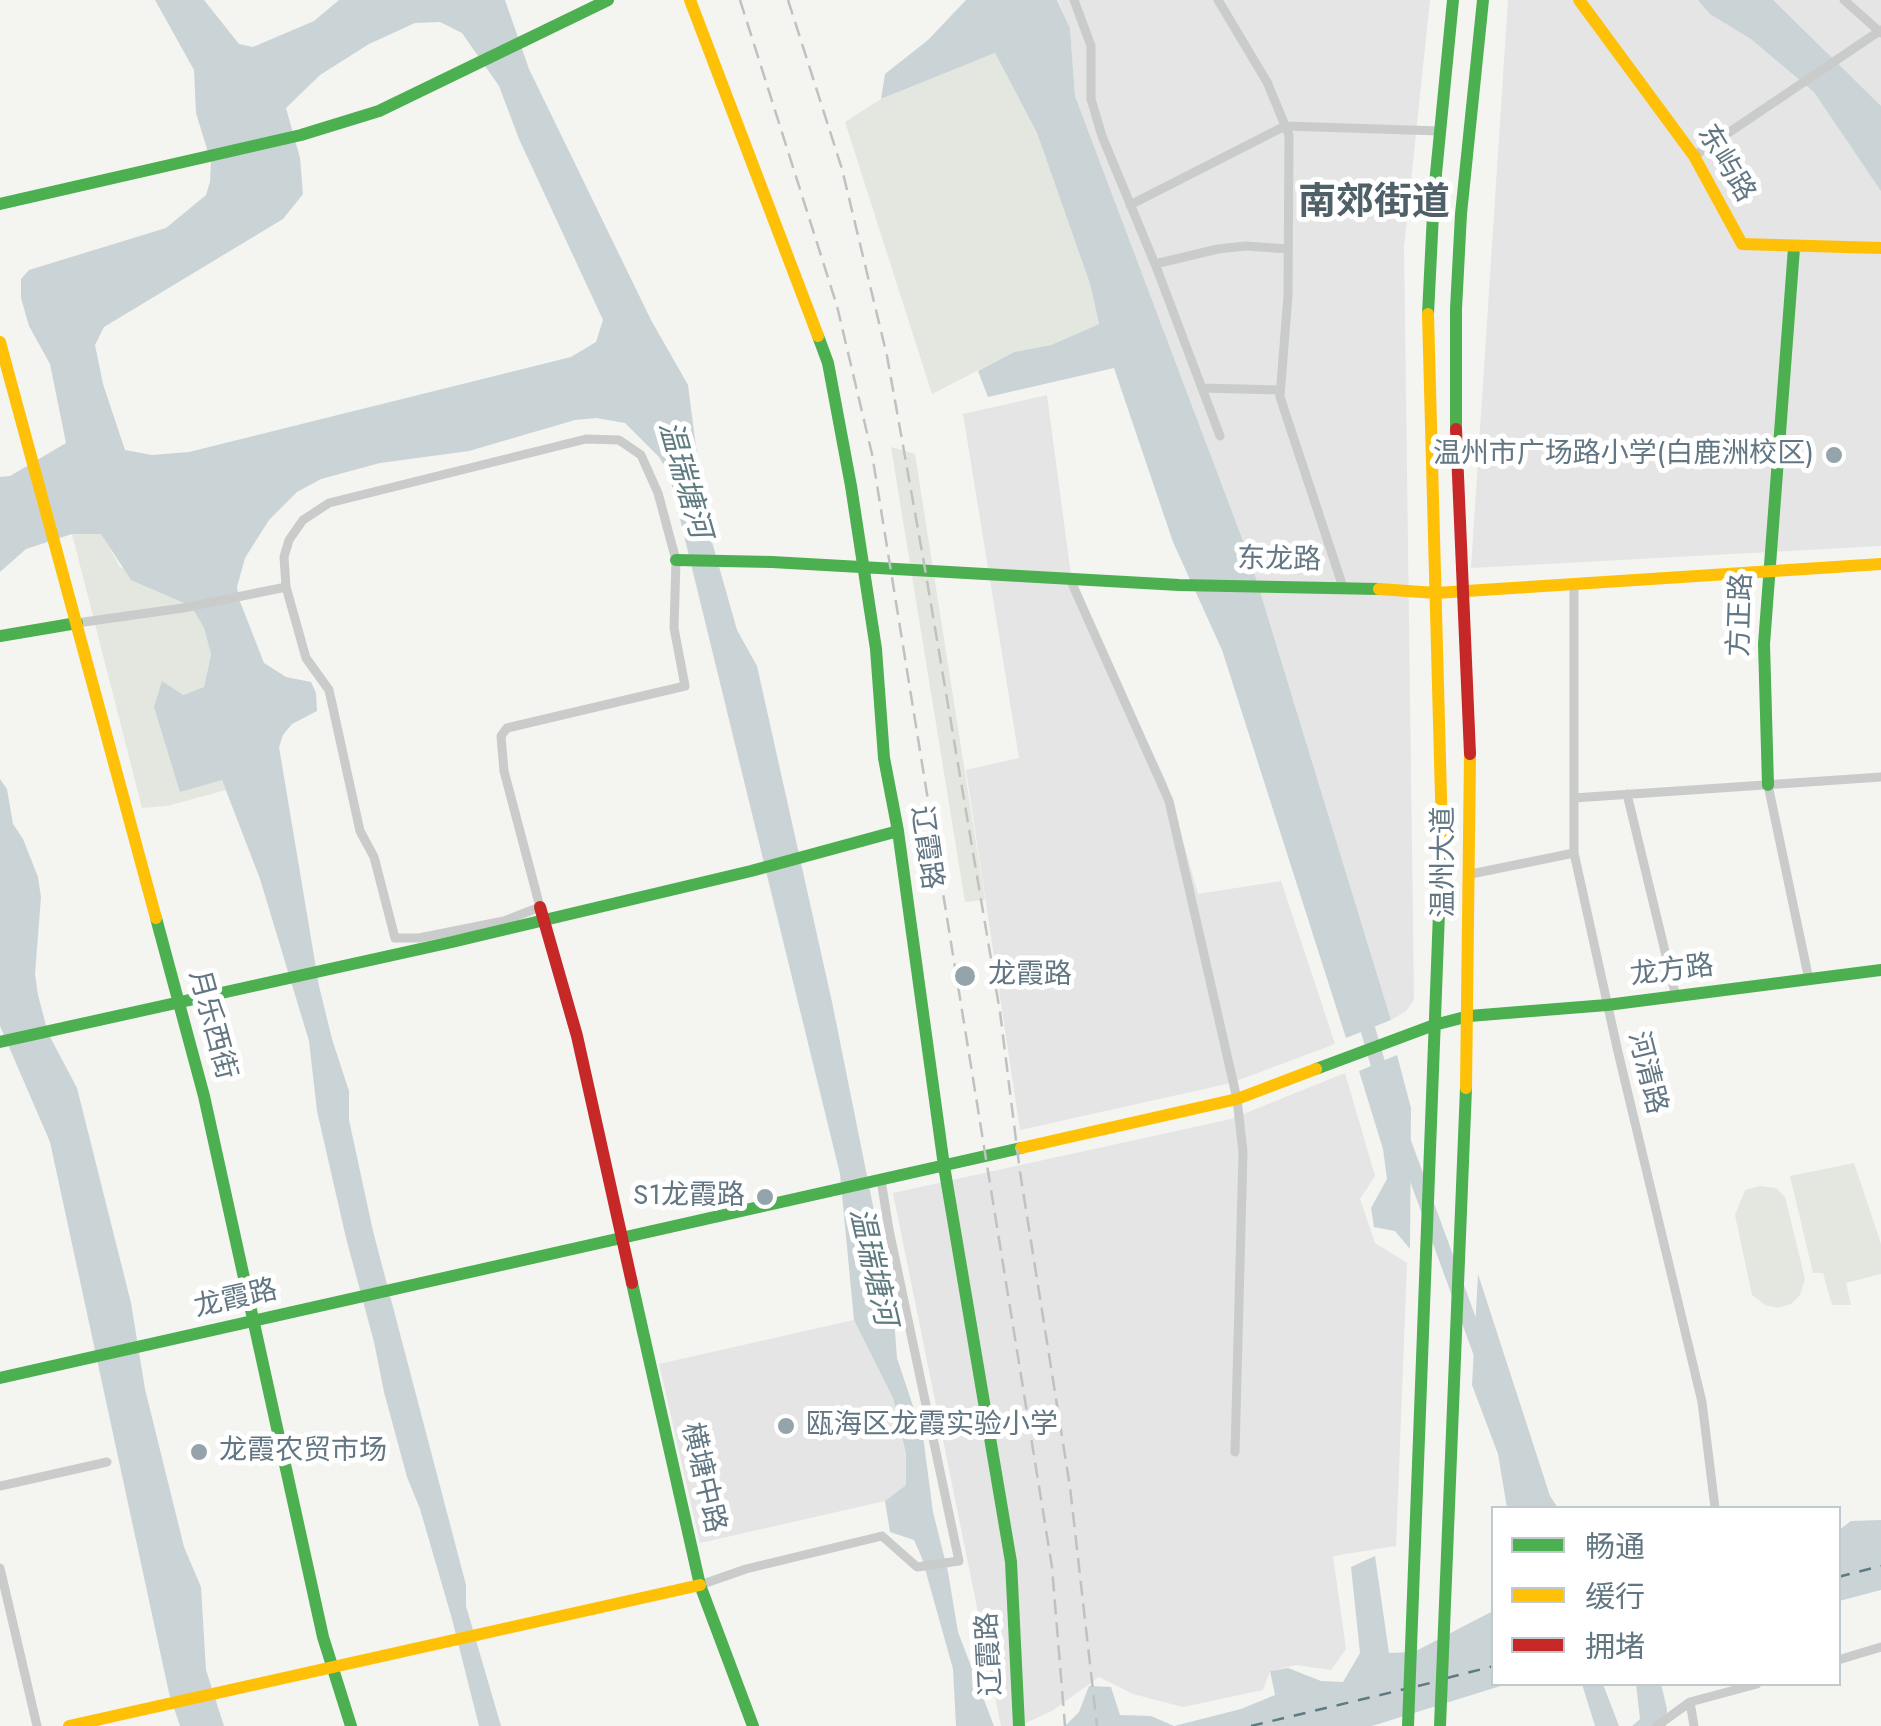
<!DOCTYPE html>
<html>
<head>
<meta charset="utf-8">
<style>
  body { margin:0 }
  #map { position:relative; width:1881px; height:1726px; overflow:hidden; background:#f4f4f1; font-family:Jost,"Noto Sans SC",sans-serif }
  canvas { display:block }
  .legend { position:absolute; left:1491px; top:1506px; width:350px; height:180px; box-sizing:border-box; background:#fff; border:2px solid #c0c9cd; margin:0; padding:12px 18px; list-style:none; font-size:30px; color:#627783 }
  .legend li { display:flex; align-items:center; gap:20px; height:50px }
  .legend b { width:50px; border:2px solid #c0c9cd }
</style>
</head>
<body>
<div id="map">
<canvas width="1881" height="1726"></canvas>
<ul class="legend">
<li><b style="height:12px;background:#4caf50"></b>畅通</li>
<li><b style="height:12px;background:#ffc107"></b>缓行</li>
<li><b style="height:12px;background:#c62828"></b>拥堵</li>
</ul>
</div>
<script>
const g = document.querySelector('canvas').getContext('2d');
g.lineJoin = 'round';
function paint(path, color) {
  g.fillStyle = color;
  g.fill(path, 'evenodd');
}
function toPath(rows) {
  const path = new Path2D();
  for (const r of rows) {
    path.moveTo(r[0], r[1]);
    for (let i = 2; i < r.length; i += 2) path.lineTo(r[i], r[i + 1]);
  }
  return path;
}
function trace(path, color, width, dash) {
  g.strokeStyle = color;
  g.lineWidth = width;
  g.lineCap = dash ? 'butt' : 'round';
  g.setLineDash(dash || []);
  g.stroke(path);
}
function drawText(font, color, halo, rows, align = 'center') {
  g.font = font + ' Jost,"Noto Sans SC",sans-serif';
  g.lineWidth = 10;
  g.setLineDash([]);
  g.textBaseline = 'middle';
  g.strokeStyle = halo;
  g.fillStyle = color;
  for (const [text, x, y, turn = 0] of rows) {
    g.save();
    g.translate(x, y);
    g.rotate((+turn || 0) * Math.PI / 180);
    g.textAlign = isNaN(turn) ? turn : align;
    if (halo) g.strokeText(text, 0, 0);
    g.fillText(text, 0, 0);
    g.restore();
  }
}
paint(toPath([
  [1058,0,1430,0,1404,247,1414,1000,1406,1011,1391,1020,1251,562,1075,96,1070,28],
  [1508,0,1881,0,1881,546,1471,568],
  [1047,395,1072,583,1166,781,1198,894,1281,881,1335,1044,1231,1083,1020,1130,966,770,1019,758,963,414],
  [1345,1073,1375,1176,1360,1199,1375,1243,1407,1263,1396,1546,1333,1556,1346,1649,1331,1670,1296,1665,1270,1671,1263,1690,1183,1707,1133,1694,1099,1677,1052,1711,1019,1726,1001,1726,893,1193,1231,1119],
  [854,1320,893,1398,906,1455,906,1485,885,1501,700,1543,659,1364]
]), '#e4e5e4');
paint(toPath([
  [995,53,1037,133,1090,284,1099,324,1051,345,1014,352,932,394,845,122,881,99],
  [891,447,915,454,985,900,965,902],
  [72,534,102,534,120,567,191,606,204,628,211,653,204,687,183,695,226,790,167,806,142,808],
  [1854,1163,1881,1244,1881,1274,1846,1283,1851,1305,1832,1305,1823,1273,1813,1273,1790,1176],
  [1760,1186,1776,1188,1785,1197,1805,1279,1800,1295,1791,1304,1778,1308,1765,1305,1752,1295,1735,1215,1745,1190]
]), '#e4e7df');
paint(toPath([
  [155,0,204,0,239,44,253,47,314,21,339,0,505,0,529,69,651,320,688,385,705,517,737,630,757,666,832,1002,893,1305,897,1358,923,1436,933,1512,948,1572,958,1632,994,1726,956,1726,953,1669,922,1558,914,1540,890,1532,885,1501,906,1485,906,1454,893,1398,854,1320,840,1174,669,474,659,457,625,423,596,418,575,420,469,451,380,463,321,479,297,492,269,520,245,558,237,587,239,599,264,663,286,677,311,682,316,693,317,711,292,724,283,735,279,747,319,986,332,1039,349,1091,349,1120,373,1231,466,1585,466,1606,501,1726,479,1726,452,1619,420,1509,407,1477,384,1392,374,1342,346,1238,317,1111,309,1041,260,879,222,780,180,792,154,707,162,681,183,695,204,687,211,654,204,628,191,606,131,580,101,534,72,534,26,549,0,572,0,477,10,476,66,443,50,364,29,326,21,298,21,279,29,270,166,228,206,195,210,182,211,162,196,113,194,70],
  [440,22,462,33,499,86,519,139,603,320,596,342,571,357,189,452,152,455,125,450,103,384,95,345,104,327,283,219,303,194,300,158,286,108,320,75,369,44,415,23],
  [966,0,1057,0,1070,28,1075,96,1251,562,1391,1020,1346,1038,1222,650,1173,542,1114,368,988,397,978,371,1014,352,1051,345,1099,324,1090,284,1037,133,995,53,881,99,885,74,928,40],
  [1698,0,1773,0,1881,106,1881,191,1814,92,1751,39,1710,14],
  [0,779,7,789,13,824,23,839,38,877,41,897,35,974,38,995,48,1033,77,1088,131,1303,145,1389,184,1547,201,1587,206,1670,224,1726,180,1726,169,1693,50,1142,0,1026],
  [1397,1055,1411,1108,1410,1249,1395,1231,1374,1227,1371,1208,1387,1179,1383,1149,1359,1071],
  [1478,1274,1550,1496,1558,1508,1507,1508,1498,1454,1472,1385],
  [1881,1520,1881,1590,1839,1601,1839,1530,1851,1521],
  [1375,1556,1389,1653,1414,1652,1493,1611,1494,1684,1507,1684,1372,1726,1065,1726,1079,1712,1089,1686,1111,1687,1120,1715,1151,1716,1174,1726,1241,1709,1275,1695,1270,1671,1288,1668,1321,1681,1343,1682,1360,1653,1351,1567],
  [1582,1684,1603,1684,1619,1726,1595,1726],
  [1636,1684,1661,1684,1667,1709,1666,1726,1632,1726,1640,1719]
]), '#cad4d6');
trace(toPath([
  [1362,1009,1382,1078],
  [1404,1143,1482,1356]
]), '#cad4d6', 15);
trace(toPath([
  [1838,1577,1881,1566],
  [1447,1678,1494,1666],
  [1418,1686,1434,1682],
  [1251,1726,1405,1689]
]), '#5d7b81', 2.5, [12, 10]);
trace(toPath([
  [1074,0,1091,46,1091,99,1102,136,1157,269,1220,436],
  [1218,0,1267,82,1289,135,1288,295,1280,397,1343,587],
  [1844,0,1881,33],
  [1694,156,1881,30],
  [1130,205,1285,126,1440,131],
  [1155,264,1218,249,1246,246,1288,249],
  [1202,388,1280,390],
  [586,439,619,440,641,455,658,493,676,560,674,628,685,686,507,728,501,736,504,771,540,907,504,921,419,938,395,938,374,857,360,831,329,690,306,658,286,587,284,557,289,540,303,520,329,503,586,439],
  [1070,579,1169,801,1237,1099,1243,1152,1235,1452],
  [1574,584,1574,853,1618,1052,1702,1402,1715,1508],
  [77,623,183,608,286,587],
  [1768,785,1809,980],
  [1627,794,1676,997],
  [1574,798,1881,777],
  [1471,874,1574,853],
  [0,1486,107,1462],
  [0,1568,37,1726],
  [700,1585,746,1569,882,1536,917,1567,959,1561,889,1230,881,1180],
  [1838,1660,1881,1647],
  [1690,1702,1694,1726],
  [1657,1726,1690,1702,1757,1684]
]), '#cacbcb', 9);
trace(toPath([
  [0,204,301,135,379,111,608,0],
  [1428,314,1434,194,1453,0],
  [818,336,828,363,851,486,876,649,884,758,898,831,944,1166,1011,1562,1019,1726],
  [1456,429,1456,309,1461,214,1483,0],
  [676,560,772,562,1179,585,1379,589],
  [0,636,77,623],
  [1768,785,1764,644,1794,248],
  [156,918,204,1096,323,1637,351,1726],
  [0,1042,452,942,751,871,898,831],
  [1316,1069,1434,1025,1469,1016,1607,1005,1881,970],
  [632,1283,700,1585,753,1726],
  [0,1378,1021,1148],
  [1408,1726,1442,834],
  [1440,1726,1466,1088]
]), '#4caf50', 12);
trace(toPath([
  [690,0,818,336],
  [1579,0,1694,156,1742,244,1881,248],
  [1428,314,1442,834],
  [0,342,156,918],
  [1379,589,1436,593,1881,564],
  [1466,1088,1470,754],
  [1021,1148,1237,1099,1316,1069],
  [69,1726,700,1585]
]), '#ffc107', 12);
trace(toPath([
  [1456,429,1470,754],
  [540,907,577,1036,632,1283]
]), '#c62828', 12);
trace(toPath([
  [740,0,837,306,872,454,1052,1567,1065,1726],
  [788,0,842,169,887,356,924,563,1000,1012,1020,1172,1070,1487,1097,1726]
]), '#bfc1c2', 2.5, [15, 8]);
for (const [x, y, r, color] of [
  [1834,455,10,"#95a3aa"],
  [965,976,12,"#95a3aa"],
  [765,1197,10,"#95a3aa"],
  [786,1426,10,"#95a3aa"],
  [199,1452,10,"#95a3aa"]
]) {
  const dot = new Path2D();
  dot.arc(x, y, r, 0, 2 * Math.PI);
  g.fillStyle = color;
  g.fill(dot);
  trace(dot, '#fff', 4);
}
drawText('28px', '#627783', '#fff', [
  ["东屿路",1725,164,59],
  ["东龙路",1279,561,1],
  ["方正路",1742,615,-88],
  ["辽霞路",925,848,82],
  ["温州大道",1445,862,-90],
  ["龙方路",1672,972,-7],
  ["月乐西街",211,1025,75],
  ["河清路",1646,1073,76],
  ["龙霞路",236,1300,-13],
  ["横塘中路",702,1478,77],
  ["辽霞路",991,1654,-93]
]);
drawText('28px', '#627783', '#fff', [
  ["温州市广场路小学(白鹿洲校区)",1814,455,"right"],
  ["龙霞路",988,976],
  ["S1龙霞路",745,1197,"right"],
  ["瓯海区龙霞实验小学",806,1426],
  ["龙霞农贸市场",219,1452]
], 'left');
drawText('italic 30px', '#5d7b81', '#fff', [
  ["温瑞塘河",683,480,74],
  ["温瑞塘河",871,1267,77]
]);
drawText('bold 38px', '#506068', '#fff', [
  ["南郊街道",1374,205]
]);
</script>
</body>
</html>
